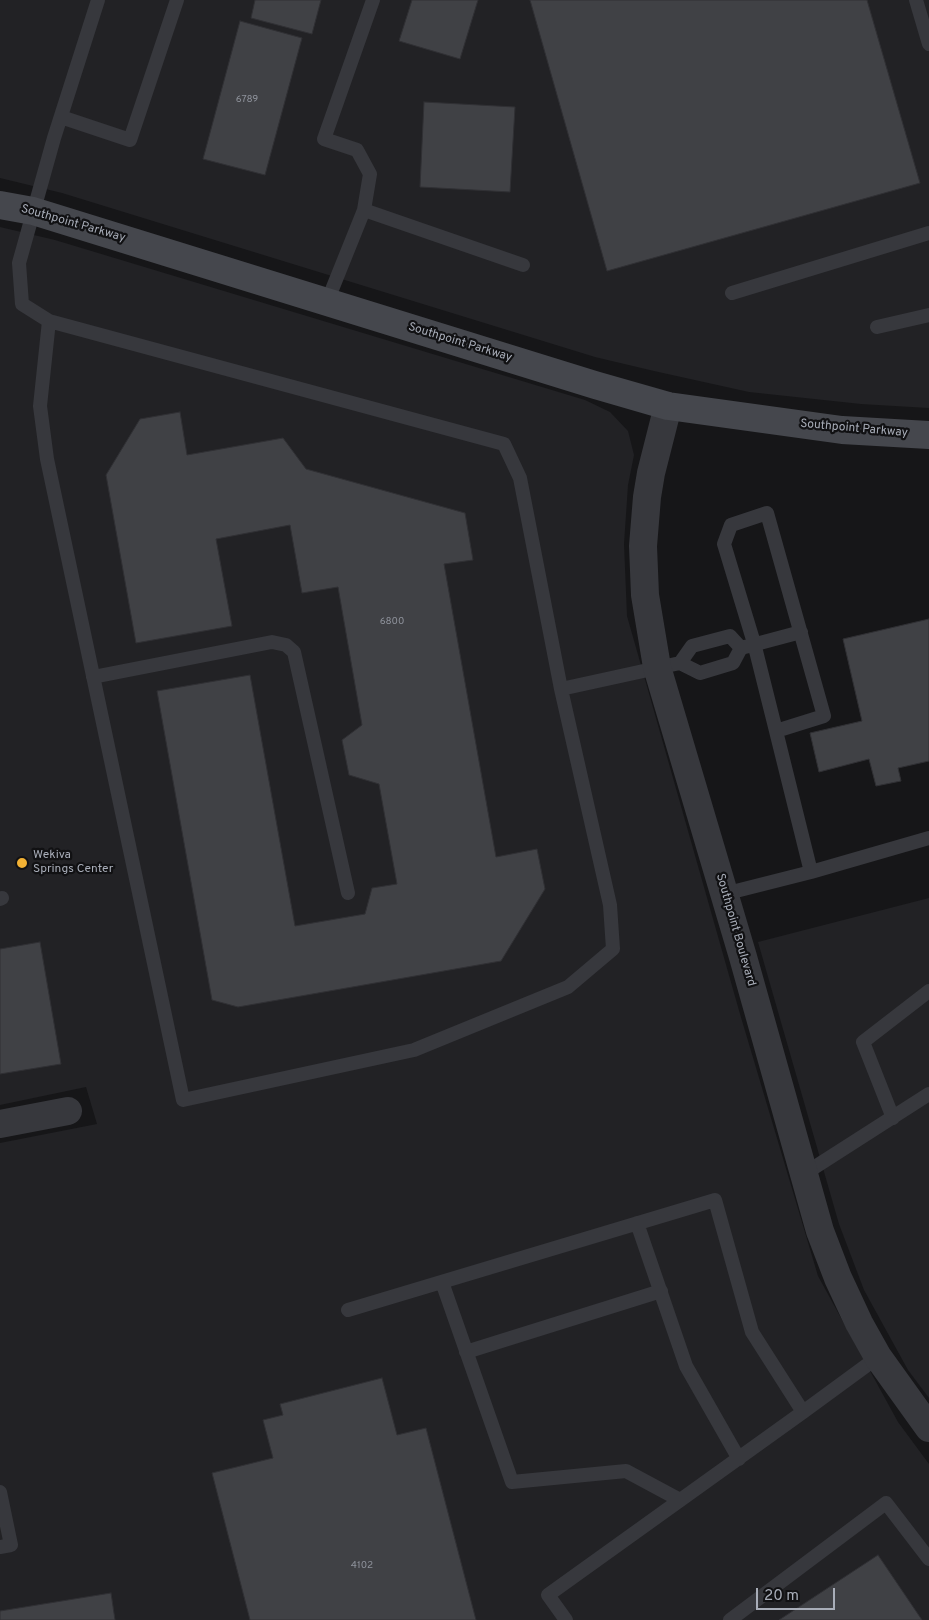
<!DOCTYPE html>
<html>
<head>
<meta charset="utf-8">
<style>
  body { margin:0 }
  #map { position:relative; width:929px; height:1620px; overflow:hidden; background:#161618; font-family:Overpass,sans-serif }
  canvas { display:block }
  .scale { position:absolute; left:756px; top:1588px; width:79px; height:22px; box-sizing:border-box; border:2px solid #a8adb8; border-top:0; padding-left:6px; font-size:15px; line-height:18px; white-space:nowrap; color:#a8adb8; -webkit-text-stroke:4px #111113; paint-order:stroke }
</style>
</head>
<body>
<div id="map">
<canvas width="929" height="1620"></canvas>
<div class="scale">20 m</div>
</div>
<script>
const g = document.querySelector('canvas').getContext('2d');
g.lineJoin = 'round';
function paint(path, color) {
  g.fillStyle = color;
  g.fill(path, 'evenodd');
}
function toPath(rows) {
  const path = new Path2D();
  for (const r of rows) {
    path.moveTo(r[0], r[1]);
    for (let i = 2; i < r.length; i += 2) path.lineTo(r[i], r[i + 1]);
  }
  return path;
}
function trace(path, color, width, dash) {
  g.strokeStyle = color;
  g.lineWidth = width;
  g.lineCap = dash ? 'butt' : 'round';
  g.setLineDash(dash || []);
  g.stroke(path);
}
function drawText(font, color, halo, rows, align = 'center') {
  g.font = font + ' Overpass,sans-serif';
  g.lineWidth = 4.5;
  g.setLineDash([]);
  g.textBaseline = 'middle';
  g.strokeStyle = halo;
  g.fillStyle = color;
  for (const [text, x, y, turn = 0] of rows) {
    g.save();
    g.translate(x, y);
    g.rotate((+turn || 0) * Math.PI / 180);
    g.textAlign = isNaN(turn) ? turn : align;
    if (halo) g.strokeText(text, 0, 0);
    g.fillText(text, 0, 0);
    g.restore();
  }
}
paint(toPath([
  [0,0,929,0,929,408,861,404,749,392,654,371,595,357,62,193,0,178],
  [0,227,55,240,585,400,610,412,628,431,634,455,628,485,624,544,627,616,740,1014,818,1276,898,1422,929,1464,929,1620,0,1620,0,1143,97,1124,86,1087,0,1105],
  [929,898,929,1398,908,1370,864,1290,839,1224,758,942]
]), '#222225');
const building = toPath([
  [255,0,321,0,312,34,251,18,255,0],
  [412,0,478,0,460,59,399,41,412,0],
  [530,0,867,0,920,183,607,271,530,0],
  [240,21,302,38,265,175,203,159,240,21],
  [424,102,515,107,510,192,420,187,424,102],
  [180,412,187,455,283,438,306,469,465,513,473,560,444,564,496,857,537,849,545,889,501,961,238,1007,212,1000,157,691,250,675,295,926,365,914,372,888,397,884,379,784,349,775,342,740,362,725,338,587,302,593,290,525,216,539,232,626,136,643,106,475,140,419,180,412],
  [929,619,929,761,898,768,901,781,876,786,869,759,819,772,810,733,862,721,843,639,929,619],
  [40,942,61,1064,0,1074,0,949,40,942],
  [382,1378,397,1435,426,1428,476,1620,250,1620,212,1473,273,1458,263,1420,283,1415,280,1404,382,1378],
  [878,1555,922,1620,779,1620,878,1555],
  [111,1593,115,1620,0,1620,0,1611,111,1593]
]);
paint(building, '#404145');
trace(building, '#303034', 1);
trace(toPath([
  [98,0,54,138,19,263,22,304,49,321,40,406,47,459,183,1100,414,1050,568,987,613,949,610,905,561,689,680,663,700,673,733,663,741,648,801,632],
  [916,0,929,44],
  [61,117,130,140,177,0],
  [364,210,523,265],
  [732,293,929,233],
  [327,302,364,210,370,174,357,150,324,139,373,0],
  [49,321,504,444,520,478,561,689],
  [877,327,929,315],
  [680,663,692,646,730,636,741,648],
  [93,677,272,642,286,645,294,652,348,893],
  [776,731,824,716,767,513,731,525,724,544,754,643,776,731,811,872],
  [724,894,811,872,929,838],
  [0,899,2,898],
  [893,1118,863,1042,929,991],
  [804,1174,929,1094],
  [637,1223,686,1366,739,1459],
  [442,1282,512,1482,626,1471,680,1500],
  [348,1310,715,1200,752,1332,803,1412],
  [466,1352,661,1291],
  [0,1492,11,1545,0,1547],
  [566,1620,548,1595,803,1412,878,1357],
  [730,1620,886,1503,929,1559]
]), '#37383d', 14);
trace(toPath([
  [0,1124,68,1111]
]), '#37383d', 28);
trace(toPath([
  [668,406,651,473,647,497,643,546,645,595,657,667,743,957,820,1231,838,1278,859,1323,878,1357,929,1428]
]), '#37383d', 28);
trace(toPath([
  [0,205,33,211,595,385,668,406,842,430,929,435]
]), '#45474d', 28);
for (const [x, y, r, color] of [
  [22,863,6,"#f2b134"]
]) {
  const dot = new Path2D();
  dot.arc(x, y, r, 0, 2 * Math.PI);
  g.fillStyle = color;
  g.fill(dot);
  trace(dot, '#111113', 2);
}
drawText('10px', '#8e929b', null, [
  ["6789",247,100],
  ["6800",392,622],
  ["4102",362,1566]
]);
drawText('12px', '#a8adb8', '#111113', [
  ["Southpoint Parkway",73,224,16],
  ["Southpoint Parkway",460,343,17],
  ["Southpoint Parkway",854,429,5],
  ["Southpoint Boulevard",735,930,74]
]);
drawText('12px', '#a8adb8', '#111113', [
  ["Wekiva",33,856],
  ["Springs Center",33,870]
], 'left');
</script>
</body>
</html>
